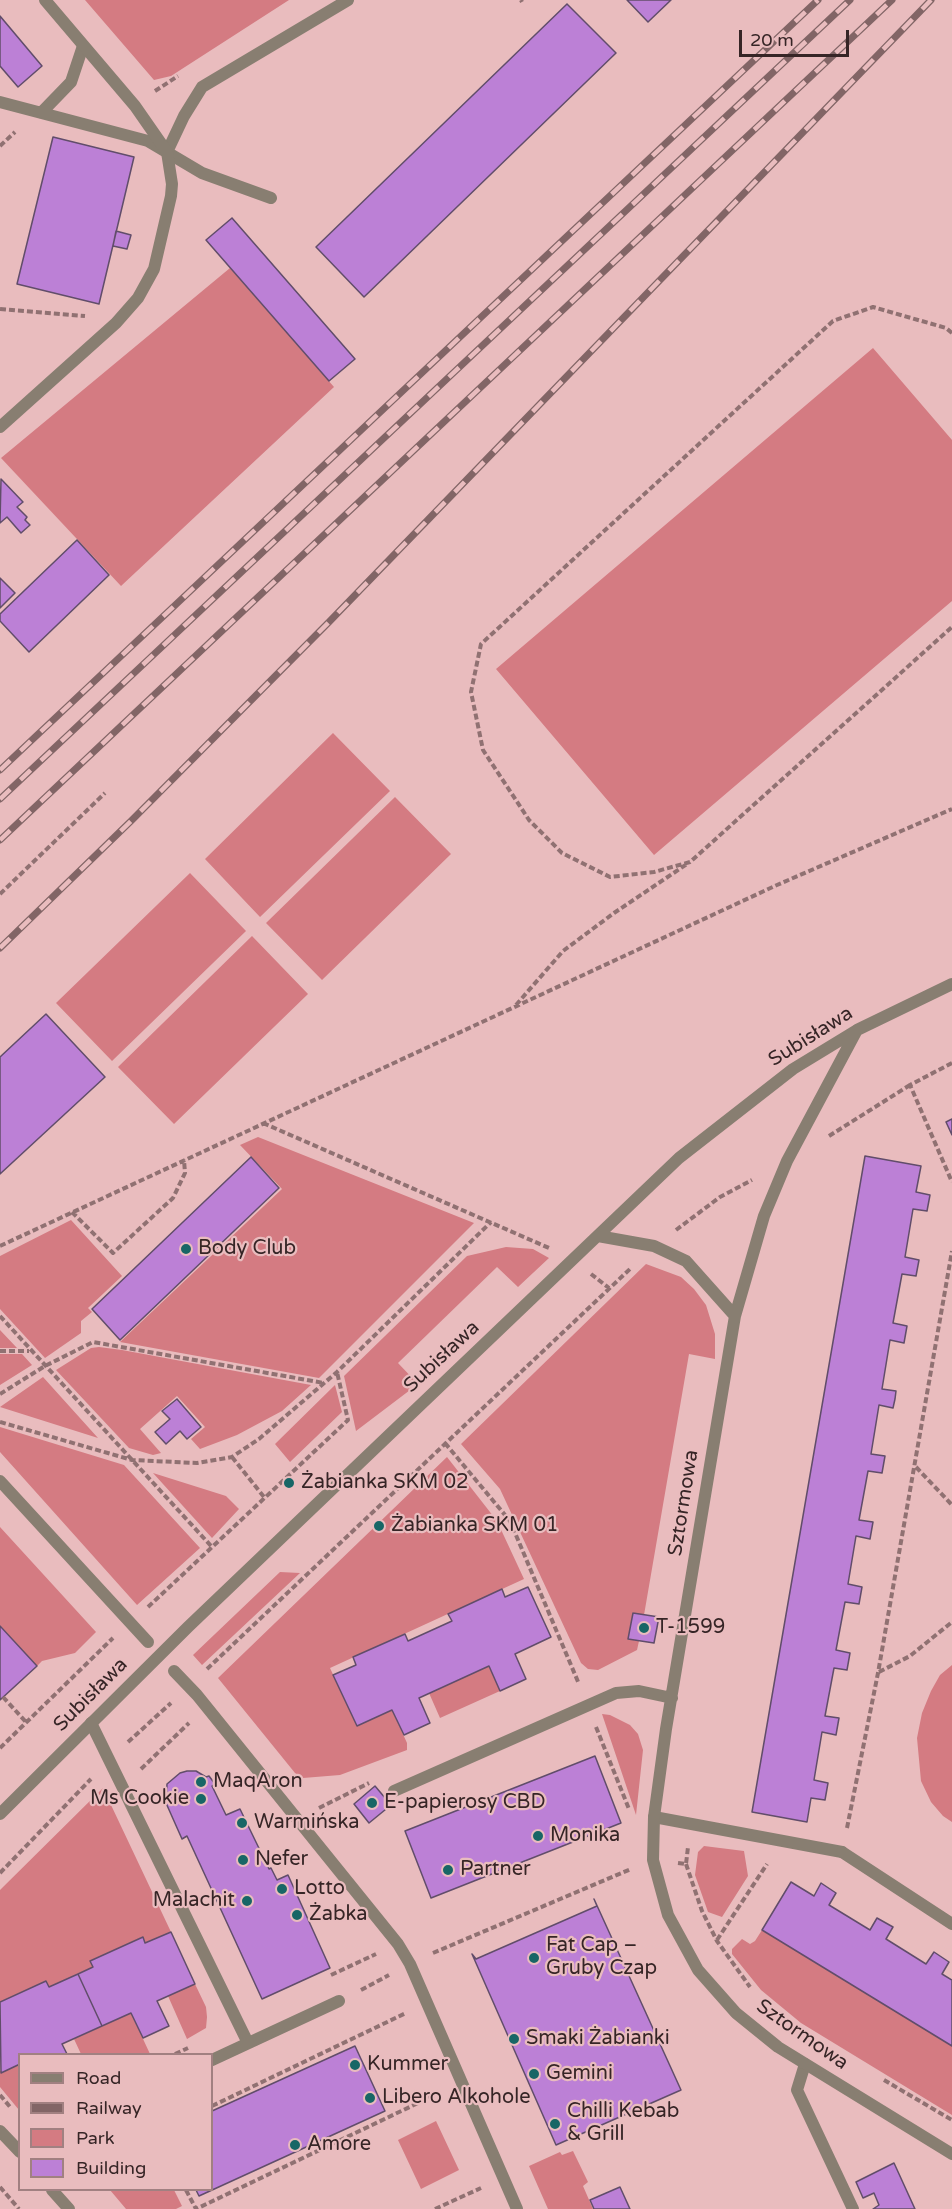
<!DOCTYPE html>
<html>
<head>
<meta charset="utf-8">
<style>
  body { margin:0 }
  #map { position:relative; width:952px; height:2209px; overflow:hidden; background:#e9bcbe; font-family:"Varela Round",sans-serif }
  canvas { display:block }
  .legend { position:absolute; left:18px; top:2053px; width:195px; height:138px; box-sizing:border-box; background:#e9bcbe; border:2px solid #a18081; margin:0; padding:8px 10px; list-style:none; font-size:18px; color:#362526 }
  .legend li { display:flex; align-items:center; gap:12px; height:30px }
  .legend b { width:30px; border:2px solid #a18081 }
  .scale { position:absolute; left:739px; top:30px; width:110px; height:27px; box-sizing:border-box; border:3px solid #362526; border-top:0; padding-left:8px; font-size:18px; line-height:21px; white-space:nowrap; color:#362526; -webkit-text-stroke:4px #e9bcbe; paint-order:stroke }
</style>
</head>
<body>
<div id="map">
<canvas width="952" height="2209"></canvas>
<ul class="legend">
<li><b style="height:8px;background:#887e71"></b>Road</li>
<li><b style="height:8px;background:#826566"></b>Railway</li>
<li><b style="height:16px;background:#d47b82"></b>Park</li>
<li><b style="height:16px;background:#bc80d6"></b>Building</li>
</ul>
<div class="scale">20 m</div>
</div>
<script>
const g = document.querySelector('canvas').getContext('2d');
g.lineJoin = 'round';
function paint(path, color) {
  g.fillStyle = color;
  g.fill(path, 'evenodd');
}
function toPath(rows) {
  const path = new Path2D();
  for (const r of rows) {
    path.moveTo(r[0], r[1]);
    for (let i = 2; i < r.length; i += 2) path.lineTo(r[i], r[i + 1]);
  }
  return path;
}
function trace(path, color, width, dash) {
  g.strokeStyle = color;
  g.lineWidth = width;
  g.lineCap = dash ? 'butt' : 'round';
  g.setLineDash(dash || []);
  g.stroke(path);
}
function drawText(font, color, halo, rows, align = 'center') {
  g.font = font + ' "Varela Round",sans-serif';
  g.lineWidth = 4.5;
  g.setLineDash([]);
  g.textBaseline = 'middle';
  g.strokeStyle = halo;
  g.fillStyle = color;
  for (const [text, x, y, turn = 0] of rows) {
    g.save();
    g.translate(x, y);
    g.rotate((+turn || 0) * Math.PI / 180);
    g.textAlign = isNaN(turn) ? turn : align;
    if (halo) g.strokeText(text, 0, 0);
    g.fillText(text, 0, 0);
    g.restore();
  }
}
paint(toPath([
  [85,0,289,0,171,76,154,80],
  [230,268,334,387,121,586,1,458],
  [873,348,952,440,952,601,654,855,496,669],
  [333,733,390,791,260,917,205,859],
  [395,797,451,854,322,980,266,923],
  [190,873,246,931,112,1061,56,1003],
  [252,936,308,994,174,1124,118,1067],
  [258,1137,474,1223,319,1378,120,1342,282,1189,240,1145],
  [71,1220,122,1276,88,1308,92,1312,81,1321,81,1333,45,1358,0,1309,0,1256],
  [506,1247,533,1249,549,1258,518,1287,497,1267,398,1363,418,1384,356,1431,344,1376,467,1256],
  [646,1264,681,1277,694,1289,706,1305,715,1334,715,1359,689,1354,644,1615,633,1613,628,1639,639,1641,637,1650,598,1670,588,1669,581,1663,500,1489,461,1444],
  [0,1330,17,1348,0,1348],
  [99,1347,122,1350,311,1385,282,1411,237,1435,200,1449,191,1439,205,1427,177,1396,140,1429,161,1453,153,1455,129,1448,56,1370,91,1348],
  [0,1354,22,1354,32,1365,0,1385],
  [43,1377,98,1438,0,1407],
  [335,1385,342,1412,290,1462,275,1444],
  [0,1427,124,1465,200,1548,137,1605,0,1452],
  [447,1457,497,1521,524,1579,330,1668,357,1726,392,1710,407,1743,407,1750,340,1775,303,1778,295,1773,218,1678],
  [153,1473,226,1496,239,1509,212,1538],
  [0,1527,96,1632,75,1653,42,1661,37,1666,0,1626],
  [280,1572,300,1573,202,1665,193,1655],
  [952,1665,952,1822,943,1816,931,1802,921,1781,917,1738,922,1713,931,1691,940,1675],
  [489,1666,500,1691,440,1718,429,1693],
  [602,1714,610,1715,630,1725,638,1734,643,1750,636,1815],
  [103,1788,171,1932,145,1943,142,1937,91,1961,93,1967,49,1987,46,1981,0,2002,0,1890],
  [704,1846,744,1851,748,1876,722,1917,708,1912,695,1875,698,1852],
  [762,1930,952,2046,952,2115,801,2023,761,1990,732,1954,732,1949,742,1939,750,1944,755,1941],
  [195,1984,206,2007,207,2017,206,2028,187,2039,168,1996],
  [131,2013,150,2054,81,2054,74,2039],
  [19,2064,19,2110,0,2087,0,2071],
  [436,2121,459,2170,421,2189,398,2140],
  [573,2151,588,2182,583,2186,593,2209,548,2209,529,2166,560,2152,562,2155],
  [110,2190,174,2190,182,2206,176,2209,126,2209]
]), '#d47b82');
const building = toPath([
  [627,0,671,0,648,22,627,0],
  [567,4,616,53,364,297,316,247,567,4],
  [0,16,42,66,18,87,0,66,0,16],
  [53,137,134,157,99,304,17,284,53,137],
  [232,218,355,359,329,381,206,240,232,218],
  [116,231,131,235,127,249,113,246,116,231],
  [1,479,23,502,17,507,27,517,25,520,30,525,21,533,7,517,0,523,1,479],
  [77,540,109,575,29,652,0,621,0,614,77,540],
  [0,578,15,593,0,608,0,578],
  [46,1014,105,1077,0,1174,0,1057,46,1014],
  [952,1119,952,1135,946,1122,952,1119],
  [865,1156,921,1166,916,1192,930,1195,927,1211,913,1209,905,1257,919,1260,916,1276,902,1274,893,1323,907,1326,904,1343,890,1340,882,1389,896,1391,895,1399,893,1408,879,1405,871,1454,885,1456,882,1473,868,1471,859,1520,873,1522,870,1539,856,1536,848,1584,862,1587,859,1604,845,1602,836,1650,850,1653,847,1670,834,1668,825,1716,839,1718,836,1735,822,1732,814,1780,828,1783,825,1800,811,1798,807,1822,752,1812,865,1156],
  [251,1157,279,1188,120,1340,92,1309,251,1157],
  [177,1399,201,1427,187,1439,180,1431,166,1444,155,1432,170,1419,162,1411,177,1399],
  [528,1587,551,1637,515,1654,526,1679,500,1691,489,1666,419,1698,430,1723,404,1735,392,1710,357,1726,333,1675,356,1665,353,1657,405,1634,408,1641,452,1621,448,1614,502,1589,505,1597,528,1587],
  [633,1613,659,1617,654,1643,628,1639,633,1613],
  [0,1626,37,1666,0,1700,0,1626],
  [595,1756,621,1823,431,1898,405,1831,595,1756],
  [187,1771,196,1771,206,1777,209,1776,215,1784,212,1786,226,1815,240,1809,269,1869,271,1868,277,1880,288,1875,330,1968,262,1999,187,1836,182,1839,166,1803,167,1784,180,1773,187,1771],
  [375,1786,391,1805,369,1823,354,1804,375,1786],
  [791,1882,814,1896,821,1883,836,1893,829,1905,870,1930,877,1918,893,1927,886,1939,926,1964,934,1952,949,1962,942,1974,952,1980,952,2046,762,1930,791,1882],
  [594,1899,681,2090,556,2145,472,1954,476,1959,597,1906,594,1899],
  [171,1932,195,1984,157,2001,169,2026,143,2038,131,2013,102,2026,78,1974,93,1967,90,1961,143,1937,145,1943,171,1932],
  [78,1974,102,2026,62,2044,67,2054,20,2054,20,2064,1,2073,0,2002,46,1981,49,1987,78,1974],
  [355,2046,385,2111,199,2196,196,2190,212,2190,212,2111,355,2046],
  [894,2163,915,2209,873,2209,879,2205,874,2193,863,2198,856,2182,894,2163],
  [620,2187,630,2209,594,2209,590,2200,620,2187]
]);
paint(building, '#bc80d6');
trace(building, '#614d6a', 1.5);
trace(toPath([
  [521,0,522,2],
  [155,91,178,76],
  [0,146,15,132],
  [0,309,85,316],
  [952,333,946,328,873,307,833,321,481,644,471,692,483,750,529,820,562,853,610,877,654,872,690,862,952,627],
  [0,894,105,793],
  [516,1005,563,951,614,913,687,864],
  [952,1063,910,1085,952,1182],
  [263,1123,549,1248],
  [829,1136,910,1085],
  [72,1212,113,1253,173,1198,185,1173,184,1160],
  [676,1230,720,1197,752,1180],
  [0,1246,777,885,952,809],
  [591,1274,609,1288],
  [0,1316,212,1547],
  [0,1351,29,1351],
  [0,1394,45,1366,93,1342,324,1383],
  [0,1422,132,1460,197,1463,232,1457,259,1439,337,1372,491,1222],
  [445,1443,510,1521,579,1684],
  [232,1457,264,1497],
  [916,1467,952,1505],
  [148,1607,348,1420,337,1372],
  [207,1669,631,1268],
  [879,1672,910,1656,952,1622],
  [3,1697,26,1722],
  [596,1727,629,1809],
  [128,1742,171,1703],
  [0,1748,113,1638],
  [141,1769,189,1723],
  [319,1808,369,1783],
  [847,1828,878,1673,952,1251],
  [678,1863,686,1864,688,1847],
  [686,1864,702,1911,717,1941,750,1987],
  [0,1873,91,1779],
  [717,1940,767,1864],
  [433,1953,631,1869],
  [331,1975,376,1954],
  [361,1990,389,1975],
  [175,2054,188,2048],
  [884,2080,952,2120],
  [0,2095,11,2108],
  [212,2106,406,2013],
  [0,2187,19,2209],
  [186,2190,196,2209,439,2093],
  [435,2209,481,2188]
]), '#907172', 4, [6, 3]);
trace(toPath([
  [0,102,148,141,202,173,271,198],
  [41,113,71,82,83,46],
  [167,152,184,116,202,87,348,0],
  [91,1723,248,2043],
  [654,1817,842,1852],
  [212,2060,339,2001],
  [805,2064,797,2090,853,2209],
  [0,2131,20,2152],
  [52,2190,69,2209]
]), '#887e71', 12);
trace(toPath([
  [0,1481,148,1642],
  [174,1671,197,1695,398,1944,410,1964,517,2209]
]), '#887e71', 12);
trace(toPath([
  [0,427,116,323,138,298,154,269,171,196,172,184,167,152,135,106,45,0],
  [857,1030,787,1161,764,1216,735,1316,666,1729,654,1817,653,1860,668,1915,698,1970,736,2013,778,2047,952,2154],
  [598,1236,654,1246,686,1261,735,1316],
  [394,1791,616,1693,639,1691,672,1698],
  [0,1814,188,1627,679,1158,793,1069,857,1030,952,984],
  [842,1852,952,1924]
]), '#887e71', 12);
const rail = toPath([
  [0,770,818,0],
  [0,799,850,0],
  [0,840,892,0],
  [0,948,131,821,329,622,931,0]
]);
trace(rail, '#826566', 7);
trace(rail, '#e9bcbe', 4.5, [14]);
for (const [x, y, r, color] of [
  [186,1249,6,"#186666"],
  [289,1483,6,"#186666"],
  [379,1526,6,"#186666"],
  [644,1628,6,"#186666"],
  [201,1782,6,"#186666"],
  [201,1799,6,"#186666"],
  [372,1803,6,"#186666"],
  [242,1823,6,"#186666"],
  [538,1836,6,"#186666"],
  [243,1860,6,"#186666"],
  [448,1870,6,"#186666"],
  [282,1889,6,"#186666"],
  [247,1901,6,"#186666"],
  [297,1915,6,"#186666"],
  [534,1958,6,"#186666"],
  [514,2039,6,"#186666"],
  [355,2065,6,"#186666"],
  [534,2074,6,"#186666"],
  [370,2098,6,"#186666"],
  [555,2124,6,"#186666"],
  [295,2145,6,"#186666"]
]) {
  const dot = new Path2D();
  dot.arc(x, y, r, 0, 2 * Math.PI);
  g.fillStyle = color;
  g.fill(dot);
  trace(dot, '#e9bcbe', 2);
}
drawText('20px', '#362526', '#e9bcbe', [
  ["Subisława",811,1037,-32],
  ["Subisława",442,1357,-43],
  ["Sztormowa",684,1503,-81],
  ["Subisława",91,1695,-45],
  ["Sztormowa",802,2035,35]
]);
drawText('20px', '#362526', '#e9bcbe', [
  ["Body Club",198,1249],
  ["Żabianka SKM 02",301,1483],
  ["Żabianka SKM 01",391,1526],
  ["T-1599",656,1628],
  ["MaqAron",213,1782],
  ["Ms Cookie",189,1799,"right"],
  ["E-papierosy CBD",384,1803],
  ["Warmińska",254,1823],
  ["Monika",550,1836],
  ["Nefer",255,1860],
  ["Partner",460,1870],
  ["Lotto",294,1889],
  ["Malachit",235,1901,"right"],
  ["Żabka",309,1915],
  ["Fat Cap –",546,1946],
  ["Gruby Czap",546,1969],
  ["Smaki Żabianki",526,2039],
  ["Kummer",367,2065],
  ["Gemini",546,2074],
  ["Libero Alkohole",382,2098],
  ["Chilli Kebab",567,2112],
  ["& Grill",567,2135],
  ["Amore",307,2145]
], 'left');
</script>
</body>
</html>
